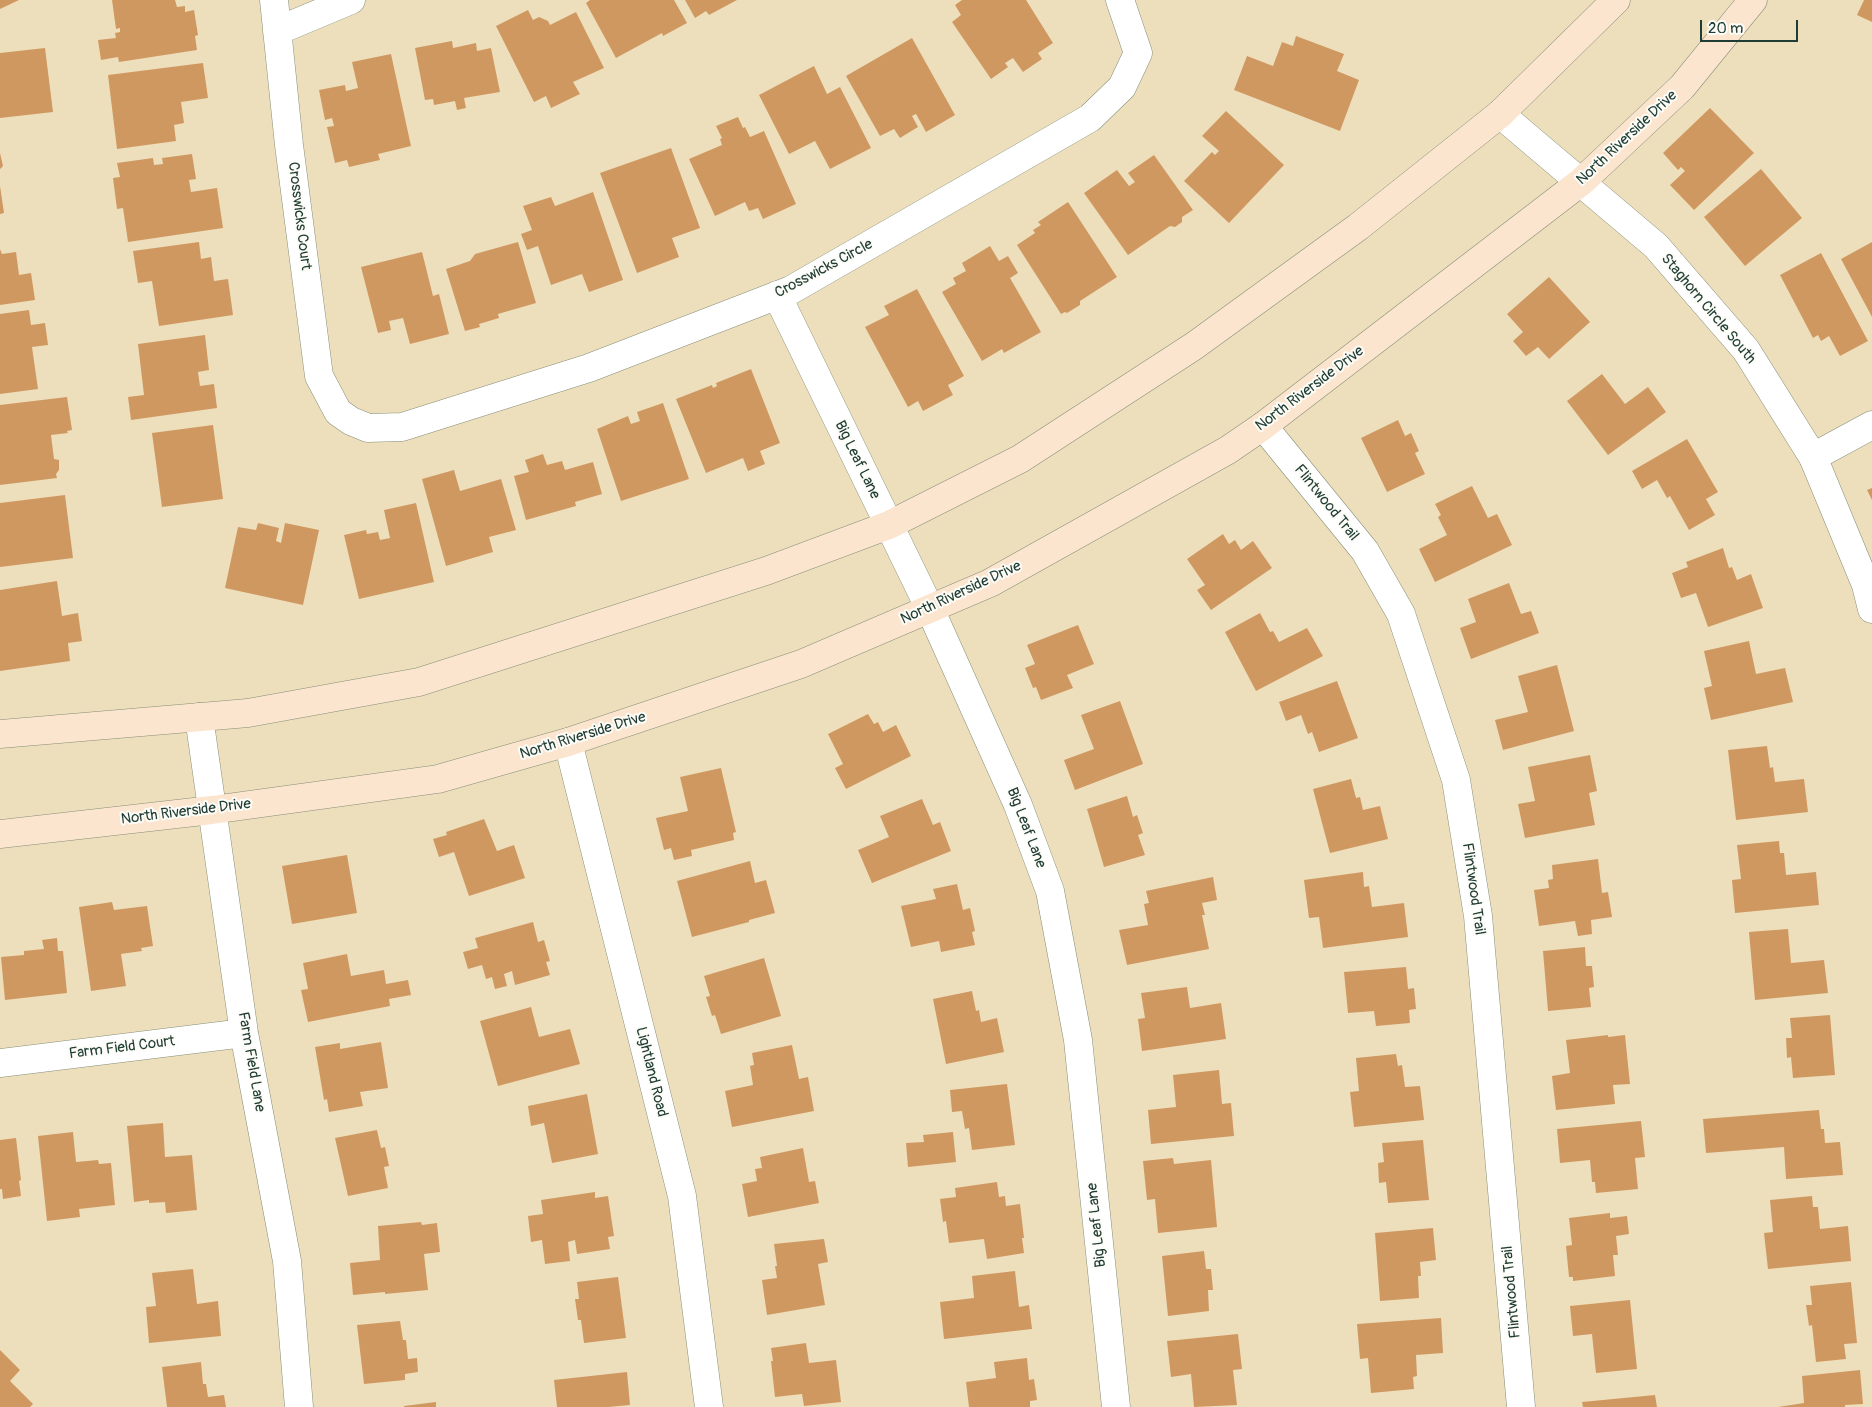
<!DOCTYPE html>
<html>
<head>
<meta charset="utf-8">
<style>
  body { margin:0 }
  #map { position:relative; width:1872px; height:1407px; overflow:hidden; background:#eddfbc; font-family:Pangolin,sans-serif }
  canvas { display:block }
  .scale { position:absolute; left:1700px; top:20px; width:98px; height:22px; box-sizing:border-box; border:2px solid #1f3d34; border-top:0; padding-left:6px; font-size:15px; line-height:18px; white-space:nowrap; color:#1f3d34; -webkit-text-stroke:4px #fdfcf7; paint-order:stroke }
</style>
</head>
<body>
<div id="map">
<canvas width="1872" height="1407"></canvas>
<div class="scale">20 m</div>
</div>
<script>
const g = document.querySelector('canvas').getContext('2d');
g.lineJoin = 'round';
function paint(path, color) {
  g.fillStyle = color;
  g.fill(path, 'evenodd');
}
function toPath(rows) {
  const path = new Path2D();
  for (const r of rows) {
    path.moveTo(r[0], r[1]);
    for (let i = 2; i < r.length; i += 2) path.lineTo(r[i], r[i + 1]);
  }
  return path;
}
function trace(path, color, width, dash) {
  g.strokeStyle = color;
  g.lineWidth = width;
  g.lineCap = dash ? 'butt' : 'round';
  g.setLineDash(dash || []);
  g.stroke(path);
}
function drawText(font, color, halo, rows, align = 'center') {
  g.font = font + ' Pangolin,sans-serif';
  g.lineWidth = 4;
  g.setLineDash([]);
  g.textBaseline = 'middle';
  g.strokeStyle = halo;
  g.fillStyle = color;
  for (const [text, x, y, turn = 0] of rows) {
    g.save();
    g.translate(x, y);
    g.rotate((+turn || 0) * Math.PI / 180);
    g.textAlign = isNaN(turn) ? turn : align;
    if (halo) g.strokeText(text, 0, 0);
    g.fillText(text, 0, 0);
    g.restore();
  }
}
paint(toPath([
  [0,0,19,0,0,9],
  [112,0,175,0,177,7,185,6,185,12,194,10,198,35,195,36,197,50,119,62,118,57,101,60,98,40,116,38,115,33,120,32,120,28,116,29],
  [590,0,674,0,687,23,663,36,662,33,616,58,586,3],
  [685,0,737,0,709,15,706,11,695,18],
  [962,0,1026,0,1053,43,1038,53,1042,59,1023,72,1013,58,1005,63,1008,67,991,79,952,22,961,15,955,5],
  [1864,0,1872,0,1872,22,1857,15],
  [528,10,533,20,539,17,548,21,550,25,576,12,604,68,573,82,580,94,551,108,546,96,534,102,496,26],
  [1296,36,1344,54,1337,71,1359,80,1340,131,1234,90,1247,56,1273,66,1282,42,1293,46],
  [912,38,955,115,926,132,916,114,912,116,918,127,900,138,894,129,880,136,846,76],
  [452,41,453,48,476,43,477,51,491,48,500,92,464,98,466,108,457,110,455,101,434,105,433,99,425,100,415,48],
  [45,48,53,112,0,118,0,53],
  [391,54,411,146,378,154,380,160,349,167,347,160,335,163,327,127,334,126,332,118,325,120,319,90,345,85,346,91,358,88,352,62],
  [203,63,208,98,181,102,184,123,174,125,176,141,117,149,108,75],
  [814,66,827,94,840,87,871,148,830,169,815,141,789,154,759,95],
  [1710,108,1754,153,1694,210,1670,185,1685,171,1681,167,1678,170,1663,153],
  [1226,111,1284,165,1229,223,1184,181,1212,152,1215,155,1219,151,1202,136],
  [738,117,743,128,745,127,750,137,764,131,796,204,763,219,758,208,749,211,745,202,715,216,689,159,722,145,720,139,722,138,716,126],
  [671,148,700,228,672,238,679,257,637,273,600,173],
  [0,153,3,166,0,169],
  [192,154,196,179,189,180,191,192,217,188,223,228,128,242,123,208,117,209,113,178,120,177,117,163,153,158,154,165,163,164,162,158],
  [1154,155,1193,210,1182,217,1182,222,1175,227,1170,226,1128,255,1084,193,1117,170,1129,186,1135,182,1128,173],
  [1761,169,1802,218,1745,266,1704,217],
  [0,186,4,213,0,214],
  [593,192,623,280,589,292,582,274,551,285,538,246,527,250,521,234,532,230,523,206,551,197,555,206],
  [1068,202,1117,277,1080,301,1080,305,1067,313,1065,312,1061,314,1017,245,1035,233,1033,230,1041,225,1038,222],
  [199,242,201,259,211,257,214,281,228,279,233,315,159,326,152,281,138,283,133,251],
  [518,242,536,303,498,314,499,318,479,324,480,327,465,331,446,269,470,261,475,254],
  [1872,242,1872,317,1841,259],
  [990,246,999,261,1008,256,1018,273,1010,278,1041,332,1004,353,1002,349,982,361,942,292,956,284,953,278,966,271,962,263],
  [0,249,2,254,16,252,19,275,31,273,35,300,0,305],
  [422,252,433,296,439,294,449,334,410,344,403,318,389,321,391,330,378,333,361,267],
  [1821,253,1868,341,1840,356,1829,336,1821,341,1818,335,1813,338,1780,275],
  [1549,277,1590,322,1549,359,1538,347,1526,356,1513,341,1523,332,1507,314],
  [917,289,964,376,948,385,953,395,923,411,918,401,908,407,865,327,889,315,884,306],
  [29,310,31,325,45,323,48,345,32,347,38,389,0,394,0,314],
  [205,335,209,370,198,372,200,386,214,384,217,408,131,420,128,397,144,395,138,344],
  [751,369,780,443,760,451,765,464,748,471,743,458,706,473,676,399,712,385,713,388,717,386,716,383],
  [1602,374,1625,404,1648,387,1666,412,1608,455,1567,401],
  [67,397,72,430,67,431,68,433,51,435,54,459,59,460,59,470,56,474,57,478,0,485,0,405],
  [663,403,689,479,621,501,597,429,628,416,631,424,640,421,637,412],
  [1398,420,1405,436,1411,433,1419,451,1415,453,1425,474,1387,492,1361,438],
  [213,425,223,499,162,507,152,433],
  [1687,439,1718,492,1706,499,1715,515,1689,530,1670,496,1667,498,1657,480,1642,489,1632,471],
  [543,454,547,465,562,461,565,470,593,462,602,494,575,502,576,506,526,520,514,476,529,472,525,460],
  [454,470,460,491,501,479,516,530,489,537,493,552,446,566,422,479],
  [1472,486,1488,518,1497,514,1512,545,1435,582,1419,549,1447,535,1438,517,1441,515,1435,504],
  [1872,488,1872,500,1867,490],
  [65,495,73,558,0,567,0,503],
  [416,503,434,582,359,599,344,535,366,530,367,534,378,532,380,540,390,538,384,510],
  [258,523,279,528,276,541,281,543,285,523,319,530,303,605,225,588,238,527,256,530],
  [1223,534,1229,544,1235,540,1241,550,1253,541,1272,568,1211,610,1197,590,1205,585,1187,559],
  [1723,548,1729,568,1732,567,1737,580,1751,574,1763,608,1708,627,1696,593,1681,598,1672,573,1688,567,1686,562],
  [57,581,62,616,78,613,82,641,68,643,70,661,0,671,0,590],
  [1509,583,1521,614,1531,611,1539,633,1471,659,1460,628,1476,622,1468,599],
  [1260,613,1270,632,1273,631,1279,642,1307,628,1323,656,1256,691,1225,632],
  [1078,625,1094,664,1067,675,1073,688,1041,700,1036,687,1033,688,1025,668,1035,664,1027,645],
  [1749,641,1756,674,1785,668,1793,702,1711,720,1704,688,1712,686,1704,651],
  [1557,665,1574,731,1503,750,1495,720,1528,712,1518,676],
  [1337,681,1358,738,1319,752,1312,732,1308,734,1301,715,1286,721,1279,702],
  [1120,701,1143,764,1075,790,1064,760,1094,749,1081,715],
  [868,714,874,724,878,722,883,732,896,725,911,756,846,789,835,768,843,764,828,734],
  [1767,746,1770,768,1773,767,1775,782,1804,779,1808,812,1736,820,1728,750],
  [1590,755,1597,791,1589,793,1595,825,1525,838,1518,804,1535,801,1528,767],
  [721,768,736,832,733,833,734,840,691,850,692,856,674,860,671,848,664,850,656,818,688,811,680,777],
  [1351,779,1356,798,1360,797,1363,810,1380,806,1388,839,1330,853,1313,789],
  [1127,796,1133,817,1137,815,1143,833,1138,835,1145,855,1104,867,1087,809],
  [922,799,933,825,940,822,951,851,872,883,858,850,889,837,880,816],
  [484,819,497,851,514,845,525,878,469,896,454,852,439,857,433,839,447,835,446,832],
  [1779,841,1780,853,1784,853,1786,875,1816,872,1819,905,1735,913,1732,880,1741,879,1737,845],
  [347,855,357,913,292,924,282,866],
  [1598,859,1602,893,1608,892,1612,917,1591,920,1592,934,1578,936,1575,921,1539,926,1534,890,1549,888,1548,880,1553,879,1552,865],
  [750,861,755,883,766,880,775,913,749,920,749,922,692,937,677,881],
  [1363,872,1364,887,1369,886,1372,907,1404,903,1408,937,1323,948,1319,917,1309,918,1304,880],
  [1213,877,1217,900,1202,903,1205,915,1202,915,1209,949,1127,965,1119,930,1148,925,1144,904,1149,903,1146,891],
  [957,884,963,910,970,908,975,931,972,932,975,945,941,952,939,941,911,947,901,906,936,899,933,889],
  [112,902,114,910,147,906,153,946,141,948,142,951,121,954,126,986,91,991,79,907],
  [533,922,538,942,544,940,550,961,546,962,550,975,515,985,512,971,504,974,507,986,495,989,492,977,486,979,482,965,468,969,463,952,478,948,475,938],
  [1788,929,1791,963,1824,960,1828,993,1755,1000,1749,932],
  [57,938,58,951,63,951,67,993,5,1000,1,957,24,955,24,951,44,949,42,940],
  [1585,947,1586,966,1592,966,1594,987,1589,988,1591,1007,1548,1011,1543,951],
  [347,954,351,976,384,970,386,984,408,980,411,995,389,999,390,1006,308,1022,301,990,308,989,303,963],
  [764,958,781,1016,721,1034,715,1015,712,1016,706,997,710,996,704,976],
  [1406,967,1408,989,1414,988,1416,1009,1409,1010,1410,1023,1376,1026,1374,1011,1348,1013,1344,972],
  [1187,987,1190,1008,1221,1003,1226,1039,1142,1051,1138,1019,1145,1018,1141,993],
  [972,991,976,1011,979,1010,981,1022,997,1018,1004,1052,946,1064,933,999],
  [531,1007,539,1037,570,1029,580,1064,498,1086,480,1021],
  [1830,1015,1835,1075,1793,1078,1791,1057,1787,1058,1786,1038,1792,1038,1790,1018],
  [1608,1035,1608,1037,1625,1035,1630,1084,1613,1085,1615,1104,1556,1110,1552,1076,1570,1073,1566,1040],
  [381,1042,388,1088,360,1092,363,1106,329,1112,327,1099,324,1100,315,1047,340,1043,340,1049],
  [792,1045,799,1079,808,1077,814,1111,732,1127,725,1091,753,1085,750,1066,754,1065,752,1053],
  [1396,1054,1398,1066,1402,1065,1405,1087,1420,1086,1424,1120,1354,1127,1350,1092,1359,1091,1356,1058],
  [1219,1070,1222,1104,1231,1103,1234,1136,1151,1144,1148,1110,1176,1107,1173,1075],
  [1007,1084,1015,1145,972,1150,969,1128,965,1129,962,1111,952,1112,950,1090],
  [587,1094,598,1154,552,1163,544,1123,531,1126,528,1106],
  [1819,1110,1821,1129,1824,1129,1825,1143,1840,1142,1843,1175,1786,1179,1784,1147,1706,1153,1703,1119],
  [1641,1121,1645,1157,1635,1158,1638,1189,1596,1193,1595,1182,1592,1182,1590,1160,1560,1163,1557,1129],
  [163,1123,165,1157,192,1155,197,1210,166,1213,165,1202,149,1203,149,1200,134,1202,127,1126],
  [377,1130,381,1148,385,1147,389,1166,384,1167,388,1188,348,1196,335,1138],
  [73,1132,76,1162,98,1160,99,1164,111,1163,115,1205,79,1209,80,1217,47,1221,38,1136],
  [953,1132,956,1162,908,1167,906,1143,924,1142,923,1135],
  [16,1138,21,1180,19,1181,21,1196,3,1199,2,1189,0,1189,0,1140],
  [1423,1140,1429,1200,1388,1203,1386,1182,1379,1183,1378,1163,1384,1162,1382,1143],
  [803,1148,809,1182,815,1181,819,1203,748,1217,742,1184,757,1181,755,1169,762,1168,760,1157],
  [1173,1158,1174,1164,1211,1160,1217,1227,1158,1233,1155,1199,1147,1200,1143,1161],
  [997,1182,999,1197,1005,1196,1006,1206,1020,1204,1024,1238,1022,1238,1024,1253,987,1259,984,1239,949,1243,946,1221,943,1222,940,1199,956,1197,955,1188],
  [595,1192,595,1198,608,1196,614,1236,608,1237,610,1249,577,1254,575,1240,568,1242,570,1261,545,1264,542,1240,531,1242,528,1216,543,1214,541,1200],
  [1812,1196,1813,1207,1818,1207,1820,1229,1848,1226,1851,1261,1768,1269,1764,1233,1773,1232,1770,1200],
  [1610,1213,1610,1218,1627,1216,1629,1234,1616,1236,1618,1255,1613,1255,1615,1276,1573,1281,1573,1277,1569,1277,1566,1246,1572,1245,1569,1218],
  [421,1222,422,1225,437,1223,440,1252,424,1254,428,1290,385,1294,385,1292,353,1295,350,1263,380,1260,378,1226],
  [1433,1228,1436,1260,1420,1262,1421,1276,1418,1276,1419,1298,1380,1301,1375,1233],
  [824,1239,828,1262,818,1264,825,1305,767,1315,762,1280,777,1278,775,1266,777,1266,774,1244],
  [1204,1251,1206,1269,1211,1269,1213,1290,1208,1290,1209,1311,1168,1316,1162,1256],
  [193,1269,197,1304,218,1301,221,1336,149,1343,146,1307,156,1306,152,1273],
  [1015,1271,1019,1307,1029,1305,1032,1329,944,1339,940,1302,974,1298,972,1276],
  [618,1277,626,1338,584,1343,581,1320,578,1320,575,1299,579,1299,577,1282],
  [1851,1282,1857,1343,1844,1344,1846,1359,1816,1362,1812,1325,1809,1326,1806,1305,1812,1305,1810,1286],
  [1630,1300,1637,1369,1596,1373,1592,1334,1573,1336,1570,1306],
  [1441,1318,1443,1353,1416,1355,1417,1376,1413,1377,1414,1389,1371,1393,1368,1358,1360,1359,1357,1324],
  [400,1321,403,1340,406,1340,408,1359,417,1358,418,1372,405,1374,405,1380,364,1384,357,1325],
  [1238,1334,1242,1369,1233,1370,1237,1405,1194,1407,1191,1374,1171,1377,1167,1341],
  [806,1343,809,1363,836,1360,841,1402,804,1406,802,1394,775,1397,771,1361,773,1361,771,1348],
  [0,1350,20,1370,10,1381,33,1404,30,1407,0,1407],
  [1027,1358,1029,1380,1034,1379,1037,1400,1030,1401,1030,1407,969,1407,966,1382,996,1378,994,1362],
  [201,1362,203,1384,206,1384,208,1397,224,1395,226,1407,167,1407,162,1367],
  [1860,1370,1863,1404,1845,1405,1845,1407,1778,1407,1804,1403,1802,1376],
  [627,1372,630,1405,608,1407,557,1407,554,1380],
  [1655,1395,1657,1407,1583,1407,1582,1402],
  [436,1402,436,1407,404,1407,404,1406]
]), '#d09861');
const minor = toPath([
  [274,0,289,145,319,376,338,412,351,421,368,428,402,427,589,368,791,290,1090,118,1122,87,1138,53,1120,0],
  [277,31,351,0],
  [777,295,930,609,1018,805,1050,891,1078,1040,1116,1407],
  [1263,426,1365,551,1401,614,1456,780,1478,916,1521,1407],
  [1813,457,1872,425],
  [199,717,244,1033,287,1261,299,1407],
  [568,742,682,1196,709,1407],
  [0,1063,244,1033]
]);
const tertiary = toPath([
  [1500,114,1656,246,1746,350,1813,457,1866,585,1872,609]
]);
const secondary = toPath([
  [0,734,248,713,419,682,766,571,889,525,1020,459,1194,346,1358,227,1500,114,1616,0],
  [0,834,212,810,438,779,568,742,801,664,990,583,1228,450,1263,426,1581,182,1682,87,1753,0]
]);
trace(minor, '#868e78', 29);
trace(tertiary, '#868e78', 29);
trace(secondary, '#868e78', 29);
trace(minor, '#fff', 28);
trace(tertiary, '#fff', 28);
trace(secondary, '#fbe5cf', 28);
drawText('15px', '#1f3d34', '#fdfcf7', [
  ["North Riverside Drive",1627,138,-43],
  ["Crosswicks Court",299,216,83],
  ["Crosswicks Circle",824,269,-28],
  ["Staghorn Circle South",1708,309,50],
  ["North Riverside Drive",1310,389,-37],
  ["Big Leaf Lane",857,460,64],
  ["Flintwood Trail",1326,503,51],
  ["North Riverside Drive",961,593,-25],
  ["North Riverside Drive",583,736,-17],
  ["North Riverside Drive",186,812,-7],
  ["Big Leaf Lane",1026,828,69],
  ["Flintwood Trail",1473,889,82],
  ["Farm Field Court",122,1048,-7],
  ["Farm Field Lane",251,1062,80],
  ["Lightland Road",651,1072,76],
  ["Big Leaf Lane",1097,1225,-96],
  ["Flintwood Trail",1512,1292,-95]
]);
</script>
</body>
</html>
